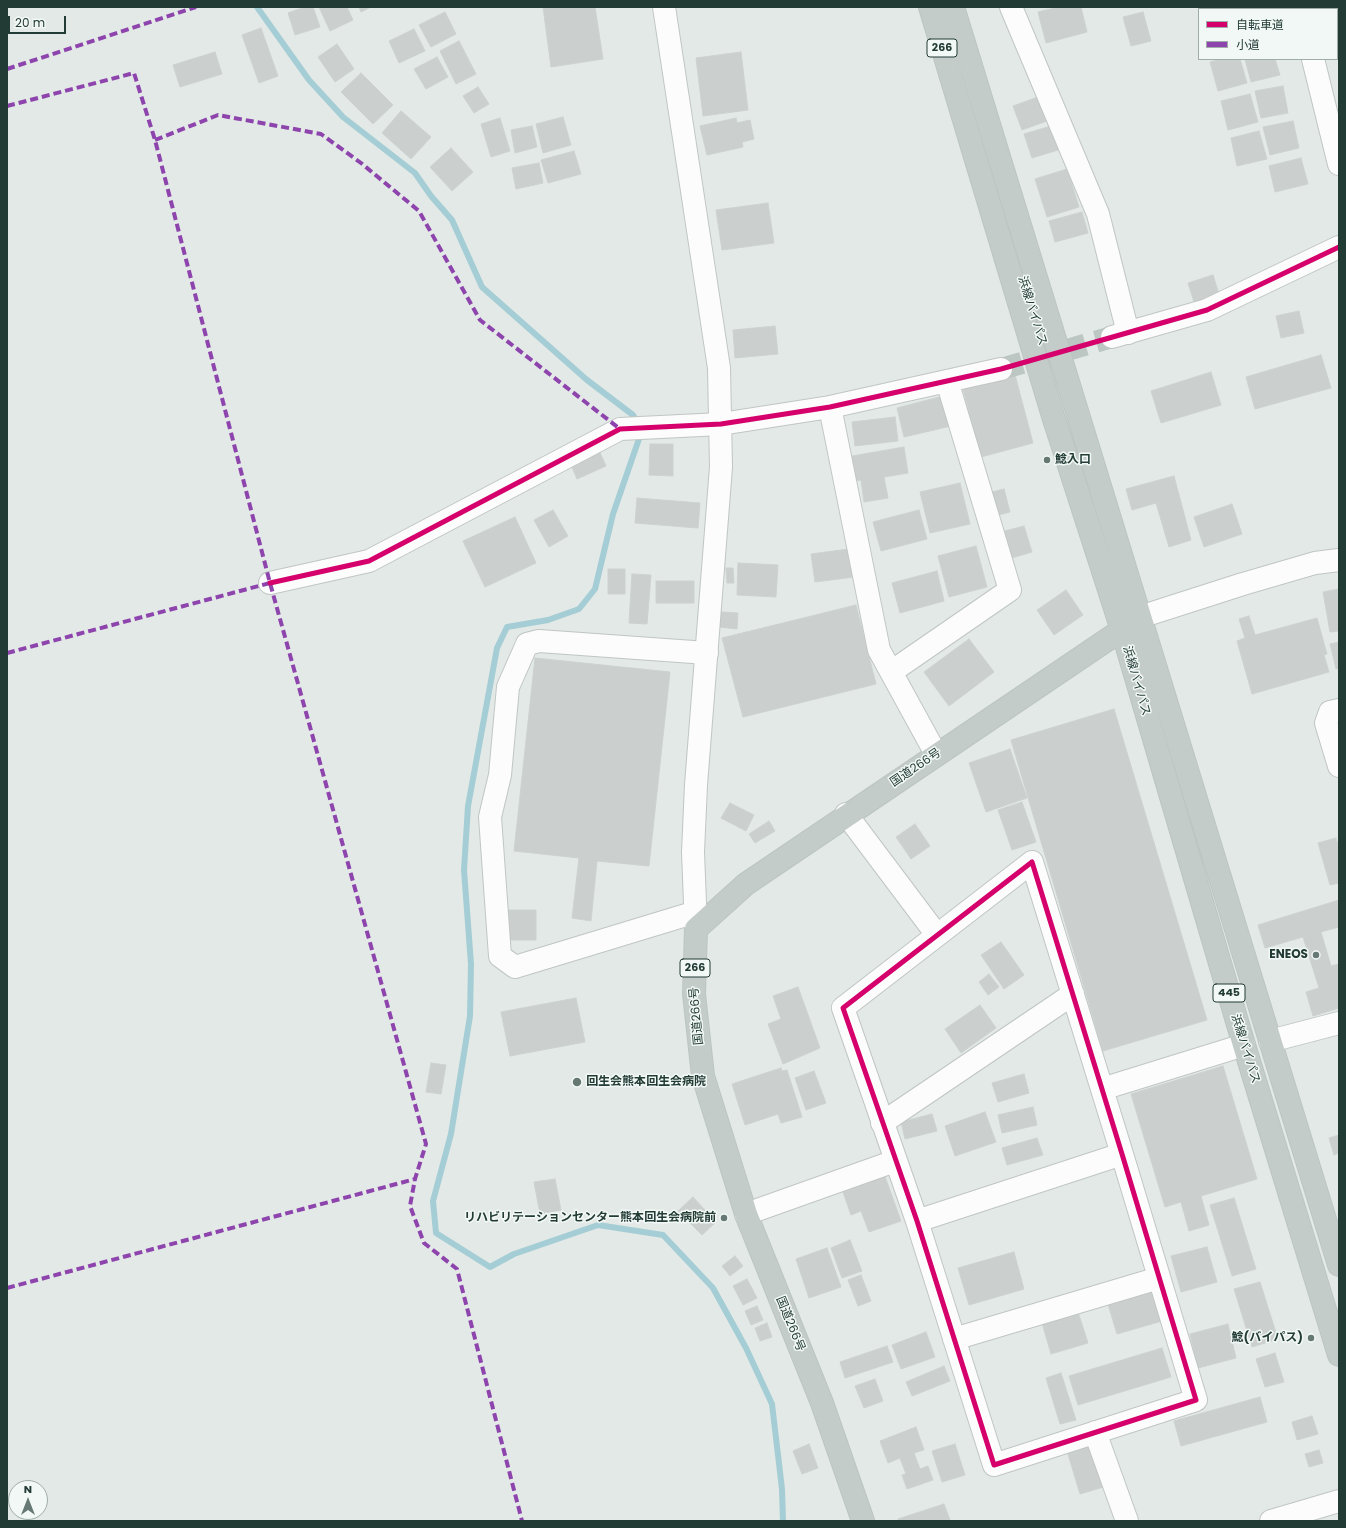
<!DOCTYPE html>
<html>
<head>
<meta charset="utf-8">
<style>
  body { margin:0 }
  #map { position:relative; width:1346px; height:1528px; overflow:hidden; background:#e3e9e6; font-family:Poppins,"Noto Sans JP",sans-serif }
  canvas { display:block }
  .frame { position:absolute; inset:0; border:8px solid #223b35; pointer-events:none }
  .legend { position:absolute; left:1198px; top:8px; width:140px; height:52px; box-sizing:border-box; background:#f2f8f5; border:1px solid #9faca8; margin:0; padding:5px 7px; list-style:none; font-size:12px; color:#223b35 }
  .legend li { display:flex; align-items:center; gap:8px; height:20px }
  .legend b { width:20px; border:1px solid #9faca8 }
  .north { position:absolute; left:8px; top:1480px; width:40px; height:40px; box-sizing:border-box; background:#f2f8f5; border:1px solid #9faca8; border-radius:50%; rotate:0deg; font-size:11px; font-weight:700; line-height:16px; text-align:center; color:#223b35 }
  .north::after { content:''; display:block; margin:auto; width:14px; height:18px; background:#667873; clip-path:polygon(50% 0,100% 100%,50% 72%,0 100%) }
  .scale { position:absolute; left:8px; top:16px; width:58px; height:18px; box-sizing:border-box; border:2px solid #223b35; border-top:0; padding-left:5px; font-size:12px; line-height:14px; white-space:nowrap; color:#223b35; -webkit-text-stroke:3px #f2f8f5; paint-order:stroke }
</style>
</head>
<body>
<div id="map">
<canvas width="1346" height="1528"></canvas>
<div class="frame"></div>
<ul class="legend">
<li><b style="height:5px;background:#d6006c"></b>自転車道</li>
<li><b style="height:5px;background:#8e44ad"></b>小道</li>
</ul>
<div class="north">N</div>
<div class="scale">20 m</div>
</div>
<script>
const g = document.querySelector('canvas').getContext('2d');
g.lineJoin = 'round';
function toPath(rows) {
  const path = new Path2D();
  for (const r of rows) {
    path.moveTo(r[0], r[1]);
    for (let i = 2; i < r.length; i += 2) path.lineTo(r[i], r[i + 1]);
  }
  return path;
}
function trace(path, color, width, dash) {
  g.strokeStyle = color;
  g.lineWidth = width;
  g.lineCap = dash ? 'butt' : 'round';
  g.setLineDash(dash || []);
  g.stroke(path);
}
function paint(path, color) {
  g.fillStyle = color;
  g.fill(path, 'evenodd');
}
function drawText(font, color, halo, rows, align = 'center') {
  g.font = font + ' Poppins,"Noto Sans JP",sans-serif';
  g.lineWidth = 3;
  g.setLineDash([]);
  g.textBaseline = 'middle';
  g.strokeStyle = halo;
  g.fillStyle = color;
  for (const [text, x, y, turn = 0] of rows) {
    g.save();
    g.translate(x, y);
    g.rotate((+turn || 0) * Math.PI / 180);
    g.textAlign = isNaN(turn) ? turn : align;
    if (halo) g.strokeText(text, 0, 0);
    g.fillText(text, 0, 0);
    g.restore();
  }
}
trace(toPath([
  [257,7,309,80,343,117,415,173,431,196,452,220,482,287,587,380,633,415,640,427,640,436,613,514,595,589,579,609,548,620,507,627,497,648,468,806,464,870,471,964,470,1016,451,1134,433,1201,436,1233,490,1267,514,1254,598,1225,663,1235,713,1288,746,1348,772,1404,782,1489,783,1521]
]), '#a5cdd5', 6);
const building = toPath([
  [305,7,313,7,320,27,295,35,288,13,305,7],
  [319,7,347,7,353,20,330,31,319,7],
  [359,7,371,7,361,12,359,7],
  [543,7,595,7,603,59,551,67,543,7],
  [1059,7,1081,7,1087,32,1046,43,1038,12,1059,7],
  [445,12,456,34,431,47,419,25,445,12],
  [1143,12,1151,41,1131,46,1123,17,1143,12],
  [261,28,278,76,259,83,242,35,261,28],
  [414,29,425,51,399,63,389,41,414,29],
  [459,41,476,74,456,84,440,51,459,41],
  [337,44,354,69,335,82,318,57,337,44],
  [215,52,222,74,180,87,173,65,215,52],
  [741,52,748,110,703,116,696,58,741,52],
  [437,57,448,77,426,89,414,69,437,57],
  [1221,59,1240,59,1247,83,1218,91,1210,62,1221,59],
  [1245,59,1275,59,1280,75,1251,82,1245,59],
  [361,73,393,105,373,124,341,92,361,73],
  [1283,86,1288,113,1261,118,1255,91,1283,86],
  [478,87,489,104,474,113,463,96,478,87],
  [1250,94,1258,122,1228,130,1221,101,1250,94],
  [1038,97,1047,121,1022,130,1013,106,1038,97],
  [401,111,431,137,411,159,382,133,401,111],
  [563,117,571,145,543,153,536,124,563,117],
  [500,118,510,151,491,157,481,124,500,118],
  [736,118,737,123,750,120,754,139,742,142,743,147,707,155,700,126,736,118],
  [1293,121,1299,148,1270,155,1263,127,1293,121],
  [532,126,537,147,515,153,511,130,532,126],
  [1051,126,1058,150,1032,158,1024,134,1051,126],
  [1259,131,1267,159,1237,166,1231,138,1259,131],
  [451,148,473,172,452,191,430,167,451,148],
  [574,151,581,174,548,183,541,160,574,151],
  [1301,158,1308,184,1275,192,1269,166,1301,158],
  [539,163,543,183,516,189,512,168,539,163],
  [1067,169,1079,207,1047,217,1035,179,1067,169],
  [768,203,774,243,722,250,716,210,768,203],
  [1082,212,1088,233,1055,242,1049,221,1082,212],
  [1213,275,1219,294,1194,302,1188,283,1213,275],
  [1299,311,1304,333,1281,338,1276,316,1299,311],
  [775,326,778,354,735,358,733,330,775,326],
  [1321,355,1331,388,1255,409,1246,377,1321,355],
  [1014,371,1033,443,981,457,962,385,1014,371],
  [1211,372,1221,405,1161,423,1151,391,1211,372],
  [943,396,951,426,904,437,897,408,943,396],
  [895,417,898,441,855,446,852,422,895,417],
  [650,444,673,444,673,476,649,475,650,444],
  [904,447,908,473,884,477,888,498,864,502,861,480,856,481,852,456,904,447],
  [598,448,606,466,577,479,569,460,598,448],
  [1174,476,1191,540,1169,547,1156,503,1132,510,1126,489,1174,476],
  [960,483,970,524,930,533,920,492,960,483],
  [1004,489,1010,512,998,515,992,492,1004,489],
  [637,498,700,503,698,528,635,523,637,498],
  [1232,504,1242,534,1204,547,1194,517,1232,504],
  [553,510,568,536,549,547,534,520,553,510],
  [919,510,927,539,881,551,873,522,919,510],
  [515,517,536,563,485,587,463,541,515,517],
  [1024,526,1032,552,1012,558,1005,531,1024,526],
  [976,546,987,587,949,597,938,556,976,546],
  [849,549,854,577,815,582,811,554,849,549],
  [738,563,778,565,776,597,737,595,738,563],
  [726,568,733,568,734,583,727,583,726,568],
  [608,569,625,569,625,594,608,594,608,569],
  [937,571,944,601,900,613,892,583,937,571],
  [632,574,651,575,647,624,629,623,632,574],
  [656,581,694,581,694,603,656,603,656,581],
  [1339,589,1339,631,1330,632,1323,592,1339,589],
  [1066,590,1083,615,1054,635,1037,610,1066,590],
  [856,605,876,684,743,717,722,638,856,605],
  [721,612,738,613,737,629,719,627,721,612],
  [1249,616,1255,635,1317,618,1327,654,1324,655,1329,672,1252,694,1237,641,1245,638,1239,619,1249,616],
  [969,639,994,672,949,706,924,672,969,639],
  [1339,642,1339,668,1336,669,1330,644,1339,642],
  [535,658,670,672,649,866,597,861,591,921,572,918,579,858,514,851,535,658],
  [1114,709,1207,1020,1103,1051,1011,740,1114,709],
  [1010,749,1027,798,986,812,969,763,1010,749],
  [1022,802,1036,842,1012,850,998,810,1022,802],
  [730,803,754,815,746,831,721,818,730,803],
  [769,821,775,831,755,843,749,834,769,821],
  [915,824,930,846,911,859,896,837,915,824],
  [1336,838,1339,849,1339,883,1330,885,1318,843,1336,838],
  [1339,900,1339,927,1321,932,1331,966,1339,964,1339,1008,1313,1016,1306,992,1319,988,1303,937,1265,948,1258,925,1339,900],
  [507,910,536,910,536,940,507,940,507,910],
  [1001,942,1024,975,1004,989,981,955,1001,942],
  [989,974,999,987,988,995,979,982,989,974],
  [798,987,820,1048,783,1064,768,1024,781,1019,773,996,798,987],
  [576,998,585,1042,510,1056,501,1012,576,998],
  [980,1005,996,1028,961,1053,945,1029,980,1005],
  [431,1063,446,1065,441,1094,426,1092,431,1063],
  [1223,1066,1257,1179,1201,1196,1209,1225,1189,1231,1181,1202,1165,1207,1131,1094,1223,1066],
  [781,1068,782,1071,787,1070,802,1117,781,1123,778,1114,745,1125,732,1084,781,1068],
  [814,1071,826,1103,806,1110,795,1078,814,1071],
  [1024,1074,1029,1093,998,1102,992,1083,1024,1074],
  [1033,1107,1037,1125,1002,1133,998,1115,1033,1107],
  [985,1112,996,1142,955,1156,945,1126,985,1112],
  [932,1114,937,1131,905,1139,901,1122,932,1114],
  [1339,1135,1339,1153,1334,1155,1329,1138,1339,1135],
  [1037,1138,1043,1155,1007,1165,1002,1148,1037,1138],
  [883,1171,901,1221,869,1232,861,1211,851,1215,843,1192,853,1189,851,1183,883,1171],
  [555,1179,561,1210,540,1214,534,1182,555,1179],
  [693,1197,716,1222,702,1235,678,1211,693,1197],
  [1234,1198,1256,1269,1232,1276,1210,1205,1234,1198],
  [850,1240,862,1271,842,1278,831,1248,850,1240],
  [1207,1247,1217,1282,1181,1292,1171,1256,1207,1247],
  [827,1248,841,1287,809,1298,796,1259,827,1248],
  [1014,1252,1024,1289,969,1305,958,1268,1014,1252],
  [735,1256,743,1266,730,1276,722,1266,735,1256],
  [861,1275,871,1301,858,1306,848,1280,861,1275],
  [747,1279,757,1298,743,1305,733,1286,747,1279],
  [1260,1282,1278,1339,1252,1347,1234,1289,1260,1282],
  [1152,1288,1162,1321,1117,1334,1107,1301,1152,1288],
  [757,1306,763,1320,751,1325,745,1311,757,1306],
  [1078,1312,1088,1343,1051,1354,1042,1323,1078,1312],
  [767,1323,772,1337,760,1341,755,1328,767,1323],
  [1228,1324,1236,1358,1198,1368,1190,1334,1228,1324],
  [926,1332,935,1357,901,1369,892,1345,926,1332],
  [887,1346,893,1362,845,1378,840,1362,887,1346],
  [1162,1348,1171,1377,1078,1405,1069,1376,1162,1348],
  [1275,1353,1284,1382,1265,1387,1256,1359,1275,1353],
  [944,1366,950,1381,912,1396,906,1382,944,1366],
  [1061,1373,1076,1420,1060,1424,1046,1378,1061,1373],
  [875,1379,883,1401,864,1408,855,1386,875,1379],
  [1260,1397,1267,1422,1181,1446,1174,1421,1260,1397],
  [1312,1416,1318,1434,1297,1440,1292,1422,1312,1416],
  [916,1427,924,1450,914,1453,920,1469,928,1466,933,1480,907,1489,902,1475,906,1474,900,1458,888,1463,880,1441,916,1427],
  [1095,1443,1107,1486,1080,1494,1067,1451,1095,1443],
  [809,1444,818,1468,802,1474,793,1451,809,1444],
  [955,1444,965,1475,942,1482,932,1451,955,1444],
  [1319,1450,1323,1463,1309,1467,1305,1454,1319,1450],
  [944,1504,950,1520,898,1521,898,1519,944,1504]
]);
paint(building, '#cbd0ce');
trace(building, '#ccd2cf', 1);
trace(toPath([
  [1001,369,1112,337]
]), '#bcc6c3', 22, [22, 11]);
const minor = toPath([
  [1011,7,1098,214,1128,333],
  [1300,7,1300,9],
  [1313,59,1339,164],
  [1112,337,1207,310,1339,247],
  [830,407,879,650,936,754],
  [270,583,369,561,620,429,721,424,830,407,1001,369],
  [891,672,1010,590,947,381],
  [1339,710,1330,712,1326,723,1339,766],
  [846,814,937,935],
  [1032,862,1122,1154,1196,1400,994,1465,917,1221,843,1008,1032,862],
  [696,912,515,967,500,956,490,817,500,775,508,687,527,644,539,641,707,653],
  [1270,1041,1339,1023],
  [1102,1089,1244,1045],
  [882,1123,1073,994],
  [746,1214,895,1161],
  [917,1221,1122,1154],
  [954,1339,1159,1278],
  [1095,1432,1127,1521]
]);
const tertiary = toPath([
  [664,7,719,368,721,467,696,785,693,852,696,929],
  [1140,617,1243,584,1315,563,1339,560],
  [1271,1521,1339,1501]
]);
const trunk = toPath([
  [930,7,1053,416,1122,630,1244,1045,1339,1355],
  [953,7,1339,1265],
  [863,1521,822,1403,746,1214,703,1076,694,994,696,929,746,884,1132,623]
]);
trace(minor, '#c0c6c3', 24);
trace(tertiary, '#c0c6c3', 24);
trace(trunk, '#bcc5c2', 24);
trace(minor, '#fbfcfb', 22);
trace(tertiary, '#fbfcfb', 22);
trace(trunk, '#c4ccca', 22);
trace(toPath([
  [7,69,196,7],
  [7,106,134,73,155,140,270,583,426,1144,415,1179,410,1206,424,1243,457,1269,522,1521],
  [155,140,218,115,321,134,361,163,419,211,480,320,620,429],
  [7,653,270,583],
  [7,1288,415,1179]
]), '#8e44ad', 4, [8, 4]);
trace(toPath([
  [270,583,369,561,620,429,721,424,830,407,1001,369,1207,310,1339,247],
  [1032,862,1122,1154,1196,1400,994,1465,917,1221,843,1008,1032,862]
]), '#d6006c', 5);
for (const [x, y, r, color] of [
  [1047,460,4,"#667873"],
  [1316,955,4,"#667873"],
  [577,1082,5,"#667873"],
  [724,1218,4,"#667873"],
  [1311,1338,4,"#667873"]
]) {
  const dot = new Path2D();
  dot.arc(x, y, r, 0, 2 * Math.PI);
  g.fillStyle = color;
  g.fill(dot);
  trace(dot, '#f2f8f5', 1.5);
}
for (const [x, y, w] of [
  [942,48,30],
  [695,968,30],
  [1229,993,32]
]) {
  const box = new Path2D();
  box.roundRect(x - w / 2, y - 9, w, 18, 3);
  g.fillStyle = '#f2f8f5';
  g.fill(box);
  trace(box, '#223b35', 1);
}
drawText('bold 11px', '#223b35', null, [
  ["266",942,48],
  ["266",695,968],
  ["445",1229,993]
]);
drawText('12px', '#223b35', '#f2f8f5', [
  ["浜線バイパス",1032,311,73],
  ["浜線バイパス",1136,681,74],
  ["国道266号",916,768,-34],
  ["国道266号",697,1016,-95],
  ["浜線バイパス",1245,1049,73],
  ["国道266号",790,1324,68]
]);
drawText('bold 12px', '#223b35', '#f2f8f5', [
  ["鯰入口",1055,460,"left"],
  ["ENEOS",1308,955],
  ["回生会熊本回生会病院",586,1082,"left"],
  ["リハビリテーションセンター熊本回生会病院前",716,1218],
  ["鯰(バイパス)",1303,1338]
], 'right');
</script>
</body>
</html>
